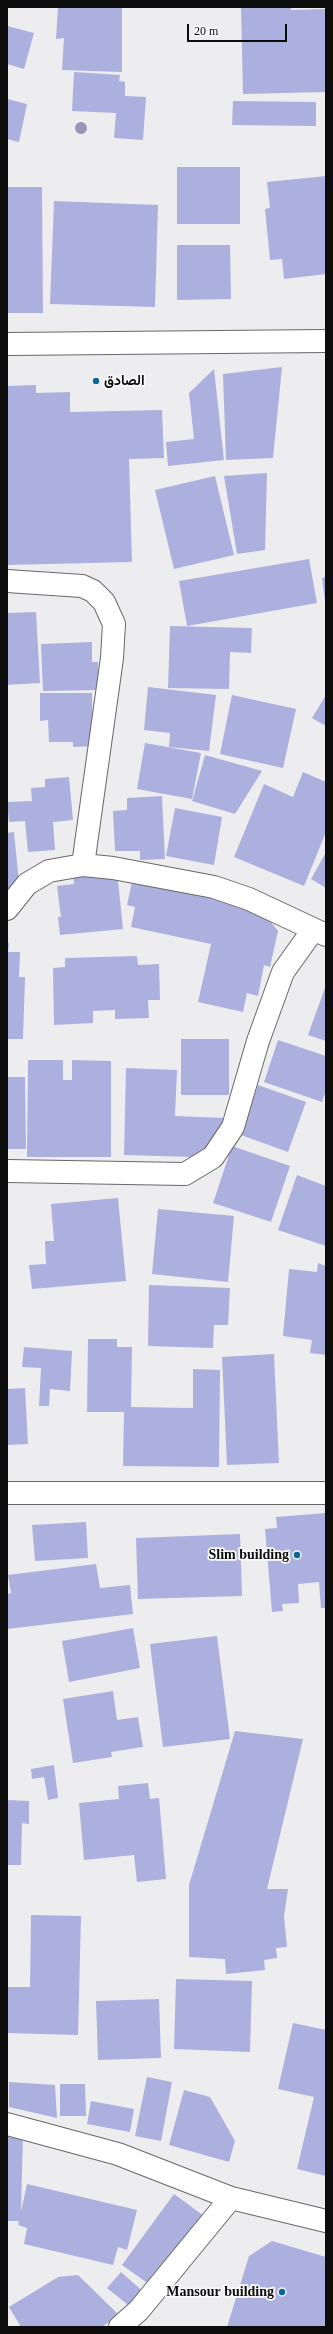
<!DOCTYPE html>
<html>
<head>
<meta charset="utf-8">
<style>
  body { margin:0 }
  #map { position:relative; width:333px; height:2334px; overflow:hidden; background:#ededef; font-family:"Times New Roman",serif }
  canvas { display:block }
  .frame { position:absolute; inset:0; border:8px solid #0c0c0d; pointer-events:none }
  .scale { position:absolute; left:187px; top:24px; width:100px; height:18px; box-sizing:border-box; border:2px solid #0c0c0d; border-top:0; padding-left:5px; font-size:12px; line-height:14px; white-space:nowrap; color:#0c0c0d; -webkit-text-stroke:3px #fafafc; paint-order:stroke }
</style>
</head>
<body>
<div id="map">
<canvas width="333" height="2334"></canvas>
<div class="frame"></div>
<div class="scale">20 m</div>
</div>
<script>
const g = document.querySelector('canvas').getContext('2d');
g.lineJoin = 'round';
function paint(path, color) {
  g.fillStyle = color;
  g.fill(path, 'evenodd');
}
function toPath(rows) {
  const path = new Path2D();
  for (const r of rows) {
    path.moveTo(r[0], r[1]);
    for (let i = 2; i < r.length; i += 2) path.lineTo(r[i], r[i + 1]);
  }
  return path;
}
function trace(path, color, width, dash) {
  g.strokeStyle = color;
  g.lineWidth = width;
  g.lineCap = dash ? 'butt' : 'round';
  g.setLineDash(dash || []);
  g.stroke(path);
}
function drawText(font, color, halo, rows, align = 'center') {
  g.font = font + ' "Times New Roman",Vazirmatn,serif';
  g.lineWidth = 3.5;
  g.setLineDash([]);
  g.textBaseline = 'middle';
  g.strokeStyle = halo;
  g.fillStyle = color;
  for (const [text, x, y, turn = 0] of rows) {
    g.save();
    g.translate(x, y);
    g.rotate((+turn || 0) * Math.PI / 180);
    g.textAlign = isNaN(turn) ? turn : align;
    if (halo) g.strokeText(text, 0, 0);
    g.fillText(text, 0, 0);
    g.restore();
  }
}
paint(toPath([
  [58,7,122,7,122,72,62,70,64,38,56,39],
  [241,7,291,7,291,10,326,9,326,92,243,94],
  [7,26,34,33,24,69,7,64],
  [74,72,120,75,119,81,125,82,125,96,146,97,143,140,114,138,116,113,72,111],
  [7,99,27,104,19,142,7,139],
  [233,101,316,102,316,126,232,125],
  [177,167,240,167,240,224,177,224],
  [326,176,326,274,284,279,282,259,270,260,265,209,270,208,267,182],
  [7,187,42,187,43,313,7,313],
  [54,201,158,205,155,307,50,304],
  [177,245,230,245,231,299,177,300],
  [282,367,273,458,226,460,223,374],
  [214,369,224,460,168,466,166,442,194,439,189,393],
  [36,385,36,393,70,392,70,412,162,410,164,458,129,459,132,562,7,565,7,386],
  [267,473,265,550,237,554,224,476],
  [215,476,234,555,174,569,155,490],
  [309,559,317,603,187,626,179,581],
  [326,577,326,601,325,601,322,578],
  [36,612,40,683,7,685,7,613],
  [170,626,252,628,251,653,230,652,229,689,168,688],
  [92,642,92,662,98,662,99,690,43,691,41,644],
  [148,687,216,695,209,751,169,747,170,733,144,730],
  [40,693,92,693,93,746,73,747,73,742,49,742,48,720,40,721],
  [232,695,296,709,283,768,220,754],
  [326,695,326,726,312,718],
  [145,743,201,753,192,799,137,789],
  [205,755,262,771,235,814,192,801],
  [303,772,326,782,326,832,304,886,234,857,264,784,293,797],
  [69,777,73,820,53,822,55,850,28,852,25,821,9,822,7,802,32,801,31,788,45,787,45,779],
  [162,796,165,859,140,860,140,851,115,851,113,811,127,810,127,798],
  [175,808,222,817,214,865,166,856],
  [14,832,19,883,7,896,7,833],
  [326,852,326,888,311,879],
  [117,871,123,929,60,935,58,917,61,917,57,886,74,884,73,875],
  [133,877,256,903,278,931,270,967,264,965,258,996,247,993,243,1012,198,1002,211,944,131,927,135,907,127,905],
  [7,943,9,943,8,952,20,952,19,977,25,977,23,1039,7,1039],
  [137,956,138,965,159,964,160,1000,148,1000,149,1018,115,1019,115,1010,93,1011,93,1023,54,1025,53,968,65,967,65,958],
  [326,985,326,1041,308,1035],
  [181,1039,229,1039,229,1095,181,1095],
  [278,1040,326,1056,326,1090,322,1102,264,1082],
  [28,1060,63,1060,63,1080,72,1080,72,1060,111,1061,111,1157,27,1157],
  [126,1068,177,1070,175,1116,226,1118,225,1137,193,1157,124,1155],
  [8,1077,25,1077,26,1149,7,1149],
  [258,1085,306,1102,288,1152,241,1135],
  [232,1146,290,1166,271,1222,213,1203],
  [297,1175,326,1186,326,1246,278,1230],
  [118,1198,126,1281,32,1289,29,1265,46,1264,45,1241,54,1241,51,1204],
  [158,1209,234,1216,228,1282,152,1274],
  [318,1263,326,1266,326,1355,310,1353,312,1340,283,1336,289,1269,317,1272],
  [149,1285,230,1288,228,1325,214,1325,213,1348,148,1346],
  [88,1339,117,1339,117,1347,132,1347,131,1407,193,1408,193,1369,220,1370,219,1467,123,1466,124,1412,87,1412],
  [24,1347,72,1351,70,1391,50,1389,49,1406,39,1406,41,1368,22,1367],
  [274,1354,279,1463,227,1465,222,1357],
  [25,1388,28,1444,7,1445,7,1389],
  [326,1513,326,1608,321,1608,319,1582,298,1584,299,1603,282,1604,283,1611,272,1612,265,1529,277,1528,276,1517],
  [86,1522,88,1558,35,1561,32,1525],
  [240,1534,242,1596,138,1599,136,1538],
  [96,1564,100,1588,130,1585,133,1614,7,1629,7,1594,11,1593,8,1575],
  [133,1628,140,1668,69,1682,62,1641],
  [217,1636,230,1739,163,1747,150,1644],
  [113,1691,117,1720,138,1717,143,1747,111,1752,112,1757,73,1763,63,1699],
  [235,1731,303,1739,267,1889,288,1889,284,1916,287,1947,276,1948,277,1958,264,1960,265,1970,226,1974,225,1959,189,1957,189,1885],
  [54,1765,58,1798,48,1800,44,1777,32,1779,31,1769],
  [148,1783,150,1799,159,1798,166,1879,137,1882,134,1855,84,1860,79,1803,119,1799,118,1786],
  [7,1800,29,1801,29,1824,22,1823,21,1865,7,1865],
  [31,1915,81,1916,78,2035,7,2033,7,1987,30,1987],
  [176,1979,252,1981,250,2052,174,2049],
  [159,1999,161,2058,98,2060,96,2001],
  [293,2023,326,2030,326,2176,297,2169,314,2097,278,2089],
  [147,2077,172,2082,161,2141,135,2136],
  [9,2082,55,2085,57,2118,9,2107],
  [60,2084,85,2084,86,2116,60,2116],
  [184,2090,210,2097,235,2141,229,2162,169,2145],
  [91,2101,134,2109,130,2132,87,2124],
  [7,2131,23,2132,21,2211,27,2184,137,2210,127,2250,118,2247,113,2265,24,2244,27,2228,18,2225,19,2221,7,2221],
  [174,2194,204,2216,153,2287,122,2265],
  [272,2241,326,2257,326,2327,227,2327,249,2256],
  [121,2272,146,2294,133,2309,107,2288],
  [78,2275,119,2315,102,2327,21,2327,9,2307,58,2277]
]), '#acb0de');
const street = toPath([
  [7,581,82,586,93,591,104,602,114,624,112,658,83,865],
  [7,909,27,884,49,871,83,865,113,868,214,887,249,899,326,935],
  [7,1171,185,1174,213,1157,233,1127,258,1041,283,972,313,930],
  [7,2124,118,2154,231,2198,326,2221],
  [120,2327,139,2310,231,2198]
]);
const secondary = toPath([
  [7,344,326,341],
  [7,1493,326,1493]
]);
trace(street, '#68686a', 24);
trace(secondary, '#68686a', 24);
trace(street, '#fff', 22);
trace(secondary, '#fff', 22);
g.fillStyle = '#9697b8';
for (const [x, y] of [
  [81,128]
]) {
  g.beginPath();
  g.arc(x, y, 6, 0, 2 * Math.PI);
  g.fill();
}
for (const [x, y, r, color] of [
  [96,381,4,"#096696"],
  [297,1555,4,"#096696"],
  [282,2292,4,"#096696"]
]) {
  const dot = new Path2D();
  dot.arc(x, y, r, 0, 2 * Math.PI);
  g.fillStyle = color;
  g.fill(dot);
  trace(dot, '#fafafc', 1.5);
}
drawText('bold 14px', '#0c0c0d', '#fafafc', [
  ["الصادق",104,381,"left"],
  ["Slim building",289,1555],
  ["Mansour building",274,2292]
], 'right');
</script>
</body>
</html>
